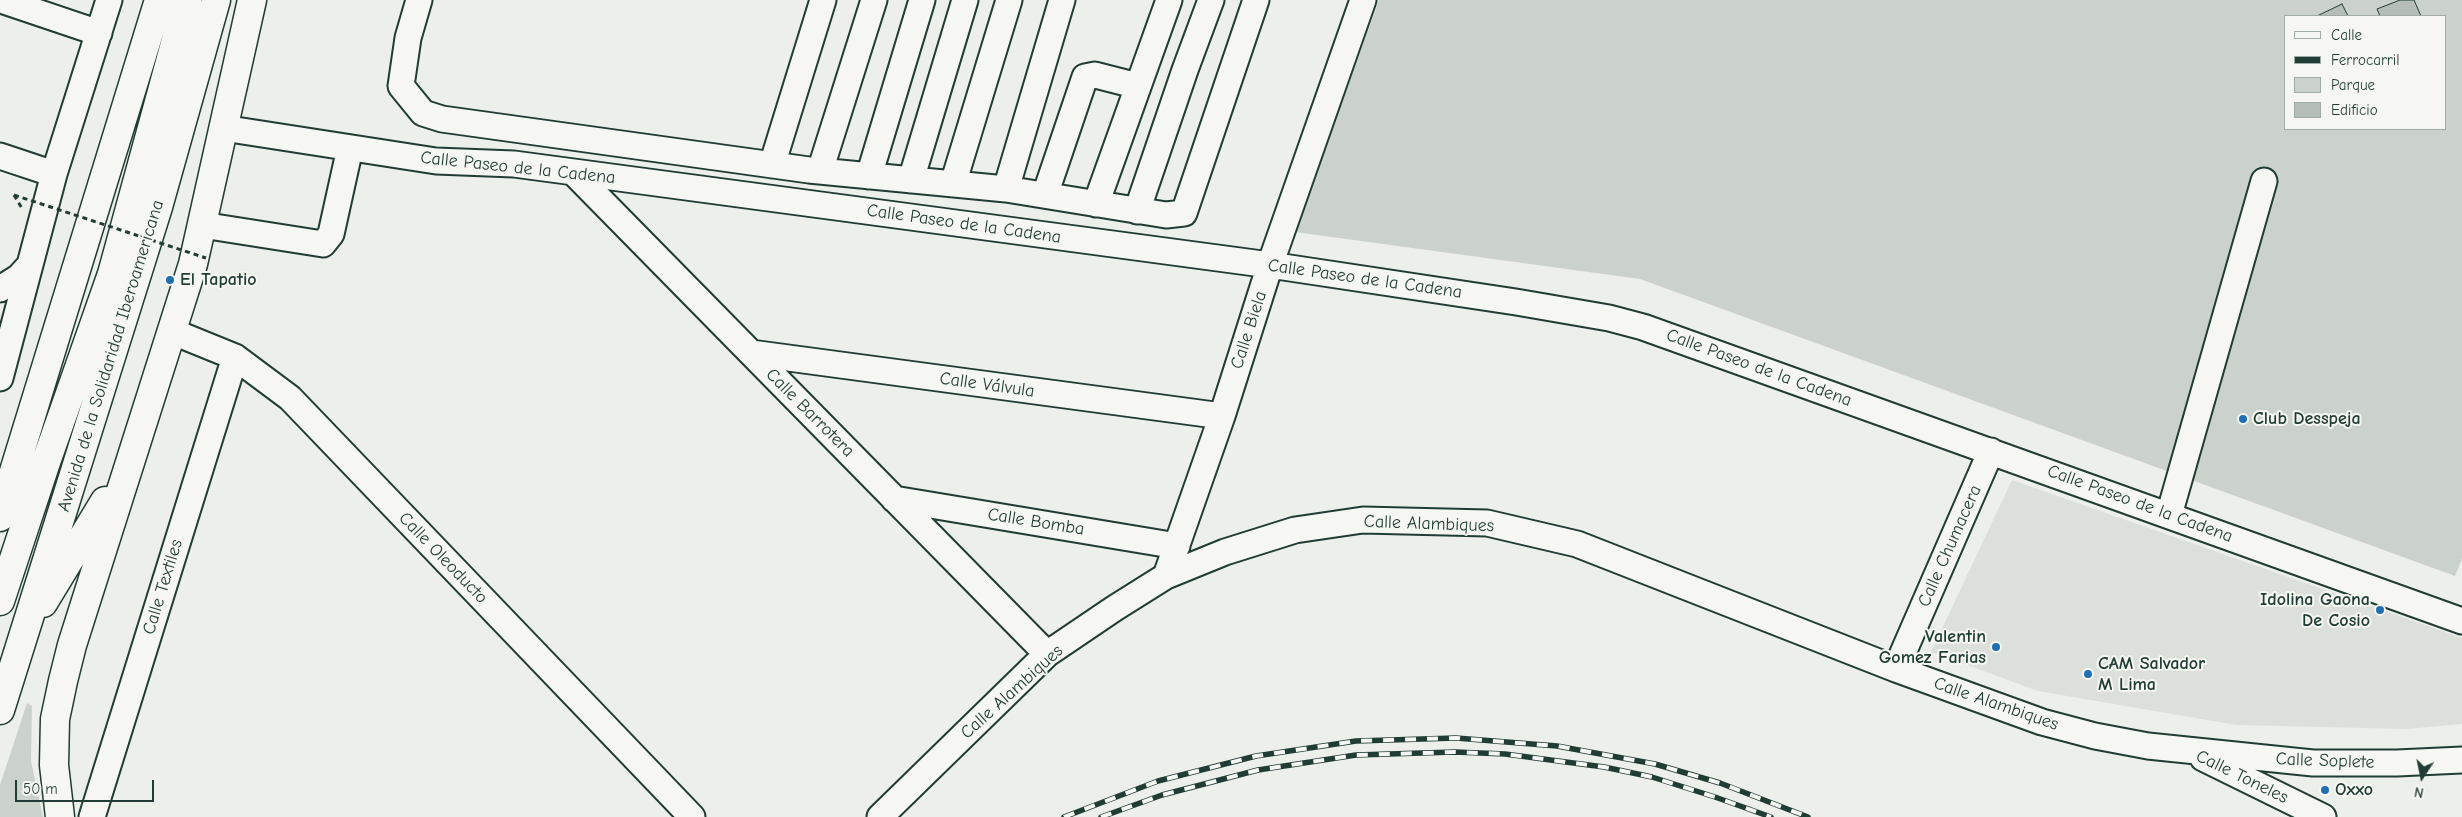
<!DOCTYPE html>
<html>
<head>
<meta charset="utf-8">
<style>
  body { margin:0 }
  #map { position:relative; width:2462px; height:817px; overflow:hidden; background:#edefea; font-family:"Comic Neue",sans-serif }
  canvas { display:block }
  .legend { position:absolute; left:2284px; top:15px; width:162px; height:115px; box-sizing:border-box; background:#f6f6f2; border:1px solid #a0aca6; margin:0; padding:6px 9px; list-style:none; font-size:15px; color:#1f3d34 }
  .legend li { display:flex; align-items:center; gap:10px; height:25px }
  .legend b { width:25px; border:1px solid #a0aca6 }
  .north { position:absolute; left:2397px; top:752px; width:50px; height:50px; -webkit-text-stroke:4px #f6f6f2; paint-order:stroke; rotate:191deg; font-size:14px; font-weight:700; line-height:20px; text-align:center; color:#1f3d34 }
  .north::after { content:''; display:block; margin:auto; width:18px; height:22px; background:#1f3d34; clip-path:polygon(50% 0,100% 100%,50% 72%,0 100%) }
  .scale { position:absolute; left:15px; top:780px; width:139px; height:22px; box-sizing:border-box; border:2px solid #1f3d34; border-top:0; padding-left:6px; font-size:15px; line-height:18px; white-space:nowrap; color:#1f3d34; -webkit-text-stroke:4px #f6f6f2; paint-order:stroke }
</style>
</head>
<body>
<div id="map">
<canvas width="2462" height="817"></canvas>
<ul class="legend">
<li><b style="height:6px;background:#f6f6f2"></b>Calle</li>
<li><b style="height:6px;background:#1f3d34"></b>Ferrocarril</li>
<li><b style="height:14px;background:#cbd2cc"></b>Parque</li>
<li><b style="height:14px;background:#b4bdb8"></b>Edificio</li>
</ul>
<div class="north">N</div>
<div class="scale">50 m</div>
</div>
<script>
const g = document.querySelector('canvas').getContext('2d');
g.lineJoin = 'round';
function paint(path, color) {
  g.fillStyle = color;
  g.fill(path, 'evenodd');
}
function toPath(rows) {
  const path = new Path2D();
  for (const r of rows) {
    path.moveTo(r[0], r[1]);
    for (let i = 2; i < r.length; i += 2) path.lineTo(r[i], r[i + 1]);
  }
  return path;
}
function trace(path, color, width, dash) {
  g.strokeStyle = color;
  g.lineWidth = width;
  g.lineCap = dash ? 'butt' : 'round';
  g.setLineDash(dash || []);
  g.stroke(path);
}
function drawText(font, color, halo, rows, align = 'center') {
  g.font = font + ' "Comic Neue",sans-serif';
  g.lineWidth = 4;
  g.setLineDash([]);
  g.textBaseline = 'middle';
  g.strokeStyle = halo;
  g.fillStyle = color;
  for (const [text, x, y, turn = 0] of rows) {
    g.save();
    g.translate(x, y);
    g.rotate((+turn || 0) * Math.PI / 180);
    g.textAlign = isNaN(turn) ? turn : align;
    if (halo) g.strokeText(text, 0, 0);
    g.fillText(text, 0, 0);
    g.restore();
  }
}
paint(toPath([
  [2012,480,2462,638,2462,724,2407,729,2236,725,2038,691,1931,652]
]), '#dce0db');
paint(toPath([
  [1379,0,2462,0,2462,559,2455,576,1640,279,1295,232],
  [2286,16,2446,16,2446,129,2286,129],
  [27,703,32,706,31,761,43,817,0,817,0,785]
]), '#cbd2cc');
const building = toPath([
  [2400,0,2414,0,2421,16,2380,16,2377,9,2400,0],
  [2342,4,2348,16,2317,16,2342,4]
]);
paint(building, '#b4bdb8');
trace(building, '#1f3d34', 1);
const minor = toPath([
  [1,0,99,33],
  [419,0,408,38,401,86,423,113,442,119,809,170,1006,189],
  [1062,0,1006,189,1166,215,1184,213,1256,0],
  [223,128,436,161,514,164,1270,265,1516,302,1609,318,1643,327,2462,621],
  [0,156,54,174],
  [772,165,823,0],
  [820,171,874,0],
  [573,172,1047,654],
  [869,176,922,0],
  [911,180,965,0],
  [953,184,1009,0],
  [1045,195,1085,77,1095,75,1138,86],
  [1096,204,1169,0],
  [1137,211,1185,70,1211,0],
  [202,225,323,244,331,234,350,148],
  [0,289,19,277,29,266],
  [171,331,235,357,290,398,692,817],
  [751,353,1222,416],
  [0,378,54,174,109,0],
  [894,499,1177,546],
  [2169,515,2264,181],
  [1166,576,1222,416,1270,265,1363,0],
  [1896,669,1991,451],
  [2203,758,2323,817],
  [92,817,235,357],
  [880,817,1047,654,1115,608,1166,576,1225,552,1295,530,1363,520,1487,523,1577,544,1896,669,2042,722,2095,736,2148,746,2313,763,2397,763,2462,760]
]);
const highway = toPath([
  [0,517,159,0],
  [0,601,46,462,112,274,187,0],
  [43,603,105,501],
  [0,710,158,207,216,0],
  [60,817,54,765,55,719,63,681,72,645,193,264,252,0]
]);
trace(minor, '#1f3d34', 29);
trace(highway, '#1f3d34', 31);
trace(toPath([
  [14,195,23,210]
]), '#1f3d34', 3, [5, 4]);
trace(minor, '#f6f6f2', 25);
trace(highway, '#f6f6f2', 28);
const rail = toPath([
  [1064,817,1158,781,1256,756,1356,741,1456,738,1557,746,1655,764,1720,783,1808,817],
  [1101,817,1162,795,1258,770,1356,755,1455,752,1505,754,1604,767,1652,777,1715,797,1771,817]
]);
trace(rail, '#1f3d34', 5.5);
trace(rail, '#f6f6f2', 4, [11]);
trace(toPath([
  [14,195,206,258]
]), '#1f3d34', 3, [5, 4]);
for (const [x, y, r, color] of [
  [170,280,5,"#1f6fb2"],
  [2243,419,5,"#1f6fb2"],
  [2380,610,5,"#1f6fb2"],
  [1996,647,5,"#1f6fb2"],
  [2088,674,5,"#1f6fb2"],
  [2325,790,5,"#1f6fb2"]
]) {
  const dot = new Path2D();
  dot.arc(x, y, r, 0, 2 * Math.PI);
  g.fillStyle = color;
  g.fill(dot);
  trace(dot, '#f6f6f2', 2);
}
drawText('18px', '#1f3d34', '#f6f6f2', [
  ["Calle Paseo de la Cadena",518,168,6],
  ["Calle Paseo de la Cadena",964,224,8],
  ["Calle Paseo de la Cadena",1365,279,8],
  ["Calle Biela",1249,330,-72],
  ["Avenida de la Solidaridad Iberoamericana",111,356,-73],
  ["Calle Paseo de la Cadena",1759,368,20],
  ["Calle Válvula",987,385,8],
  ["Calle Barrotera",810,413,45],
  ["Calle Paseo de la Cadena",2140,504,20],
  ["Calle Bomba",1036,522,9],
  ["Calle Alambiques",1429,524,2],
  ["Calle Chumacera",1950,546,-66],
  ["Calle Oleoducto",443,558,46],
  ["Calle Textiles",163,587,-73],
  ["Calle Alambiques",1012,692,-42],
  ["Calle Alambiques",1996,704,19],
  ["Calle Soplete",2325,761,2],
  ["Calle Toneles",2242,777,26]
]);
drawText('bold 18px', '#1f3d34', '#f6f6f2', [
  ["El Tapatio",180,280],
  ["Club Desspeja",2253,419],
  ["Idolina Gaona",2370,600,"right"],
  ["De Cosio",2370,621,"right"],
  ["Valentin",1986,637,"right"],
  ["Gomez Farias",1986,658,"right"],
  ["CAM Salvador",2098,664],
  ["M Lima",2098,685],
  ["Oxxo",2335,790]
], 'left');
</script>
</body>
</html>
